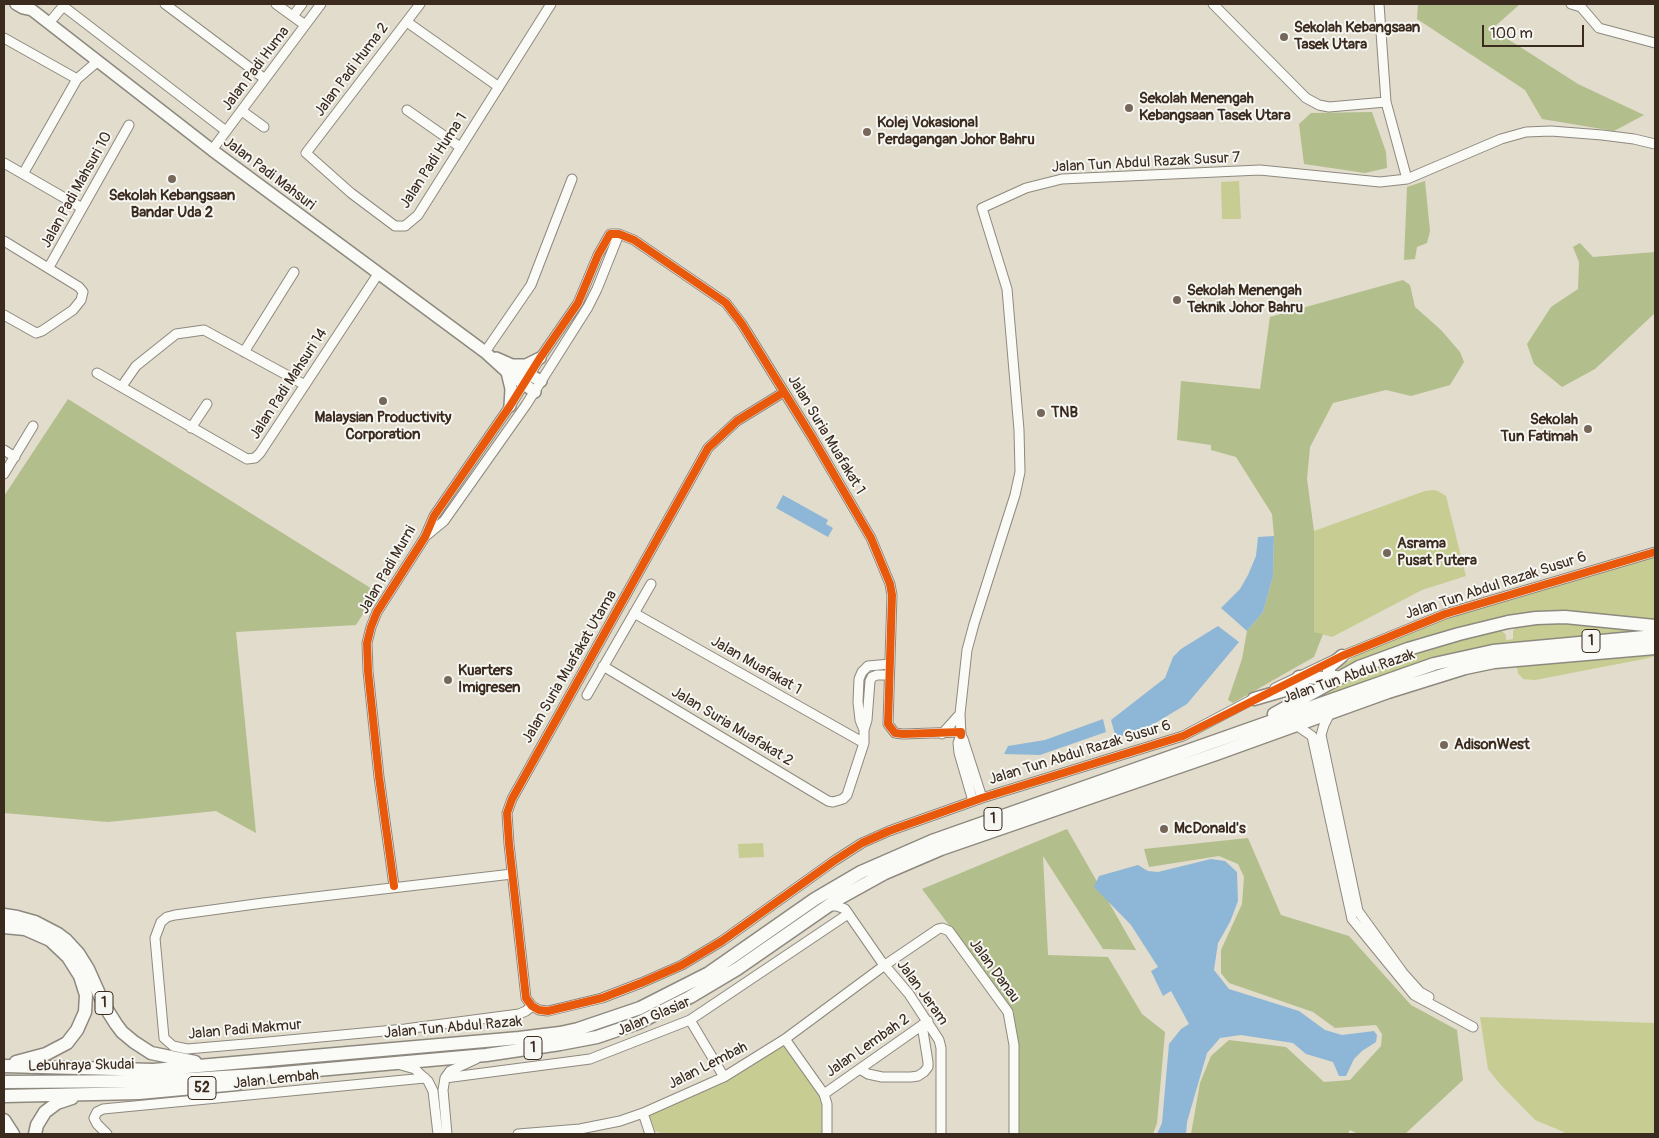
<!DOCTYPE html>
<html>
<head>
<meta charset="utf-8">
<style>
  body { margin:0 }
  #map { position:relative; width:1659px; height:1138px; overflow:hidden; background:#e1dccb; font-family:Pangolin,sans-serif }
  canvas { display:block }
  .frame { position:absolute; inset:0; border:5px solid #3b2a1e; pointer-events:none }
  .scale { position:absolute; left:1482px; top:25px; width:102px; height:22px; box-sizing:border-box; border:2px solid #3b2a1e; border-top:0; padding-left:6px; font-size:15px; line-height:18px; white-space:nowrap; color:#3b2a1e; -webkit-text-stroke:4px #f6f6f2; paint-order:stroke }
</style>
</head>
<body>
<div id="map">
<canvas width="1659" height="1138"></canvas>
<div class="frame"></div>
<div class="scale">100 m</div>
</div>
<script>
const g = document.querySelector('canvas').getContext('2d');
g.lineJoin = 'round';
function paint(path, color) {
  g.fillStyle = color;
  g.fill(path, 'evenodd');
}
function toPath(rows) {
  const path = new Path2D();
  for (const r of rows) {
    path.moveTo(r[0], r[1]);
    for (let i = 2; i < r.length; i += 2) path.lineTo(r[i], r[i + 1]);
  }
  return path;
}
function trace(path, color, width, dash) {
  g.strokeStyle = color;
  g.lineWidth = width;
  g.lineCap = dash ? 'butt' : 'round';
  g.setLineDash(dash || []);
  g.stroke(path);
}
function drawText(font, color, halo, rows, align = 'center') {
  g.font = font + ' Pangolin,sans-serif';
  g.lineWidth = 4;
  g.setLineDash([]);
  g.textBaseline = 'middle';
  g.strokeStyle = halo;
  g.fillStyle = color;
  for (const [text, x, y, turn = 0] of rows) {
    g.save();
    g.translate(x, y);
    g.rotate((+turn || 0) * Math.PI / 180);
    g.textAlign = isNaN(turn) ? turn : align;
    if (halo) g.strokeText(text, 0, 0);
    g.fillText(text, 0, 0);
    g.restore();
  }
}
paint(toPath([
  [1239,181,1241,219,1222,219,1221,182],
  [1433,490,1438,491,1446,496,1466,576,1422,590,1332,637,1314,632,1314,531,1425,491],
  [1655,555,1655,622,1590,617,1449,635,1336,670,1361,652,1418,626],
  [1553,620,1652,631,1500,647,1287,710,1378,663,1500,629,1506,635,1506,640,1513,639,1513,631,1518,624],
  [1655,651,1655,656,1644,659,1535,680,1523,679,1518,673,1517,667],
  [763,843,764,857,739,858,738,844],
  [1480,1017,1655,1023,1655,1134,1563,1134,1564,1132,1535,1120,1499,1083,1488,1069],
  [784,1045,823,1097,823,1134,665,1134,655,1131,649,1114,724,1083]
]), '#c7cd92');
paint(toPath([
  [1418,4,1520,4,1492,29,1578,84,1644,115,1614,131,1542,119,1525,90,1417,19],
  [1372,112,1386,152,1387,168,1365,173,1304,164,1299,124,1311,113],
  [1425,181,1430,231,1427,243,1417,247,1415,259,1404,260,1407,187],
  [1580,243,1593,257,1655,252,1655,313,1595,369,1562,387,1534,364,1527,344,1551,307,1578,289,1579,262,1573,247],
  [1403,280,1410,285,1415,307,1441,330,1460,352,1464,362,1450,385,1411,396,1386,390,1333,403,1310,447,1307,479,1314,531,1314,632,1323,634,1314,657,1233,703,1228,700,1242,659,1247,631,1263,612,1273,576,1274,536,1272,514,1236,457,1211,450,1211,445,1177,440,1181,381,1260,389,1270,317],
  [68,399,377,592,356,625,236,632,256,833,216,811,108,822,4,813,4,496],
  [1067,829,1136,950,1103,949,1043,856,1048,955,1108,957,1142,1014,1165,1032,1157,1123,1153,1134,1018,1134,1014,1012,922,889],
  [1248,838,1281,915,1349,936,1411,1005,1457,1030,1463,1080,1405,1134,1358,1134,1350,1130,1348,1134,1191,1134,1200,1083,1211,1056,1229,1040,1286,1047,1324,1082,1350,1080,1381,1046,1382,1034,1376,1025,1335,1028,1313,1012,1229,983,1221,973,1221,950,1242,904,1244,877,1238,864,1219,856,1149,867,1144,849]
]), '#b2be8c');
paint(toPath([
  [783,495,828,520,826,524,833,528,828,537,776,508],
  [1274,536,1273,576,1263,612,1247,631,1221,608,1240,589,1248,575,1256,556,1258,537],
  [1218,626,1239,642,1187,704,1152,725,1116,738,1111,720,1165,678,1173,657,1181,649],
  [1103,719,1106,732,1040,755,1004,754,1008,746,1045,740],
  [1211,859,1225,861,1237,872,1238,901,1230,922,1218,943,1214,970,1229,989,1299,1011,1325,1030,1342,1035,1374,1031,1377,1035,1376,1042,1362,1051,1354,1059,1346,1076,1339,1076,1333,1062,1306,1054,1293,1043,1241,1035,1220,1038,1207,1053,1187,1122,1186,1134,1157,1134,1162,1123,1169,1044,1181,1029,1189,1024,1171,991,1163,996,1151,971,1158,967,1131,925,1094,887,1099,876,1138,865,1148,871,1158,872]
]), '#8eb7d7');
const minor = toPath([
  [165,4,265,79],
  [276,4,305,25],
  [420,4,306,153,351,193,395,226,405,226,418,215,551,4],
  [1213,4,1306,98,1319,105,1329,107,1386,102],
  [1379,4,1386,102,1407,179],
  [1571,4,1581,7,1599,28,1655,43],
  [63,6,226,131],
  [293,16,302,4],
  [407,22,499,87],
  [49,23,65,4],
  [4,38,77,79],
  [407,110,460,147],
  [242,111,264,127],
  [212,150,321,4],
  [4,163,82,208],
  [23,174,77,79,98,61],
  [4,241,79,287,83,292,81,300,73,310,42,331,36,333,4,315],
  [49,267,129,125],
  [244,352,294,272],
  [485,352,531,285,572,179],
  [97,373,247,459,255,458,260,453,378,274],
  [122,386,136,366,176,334,204,330,305,385],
  [784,392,737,421,708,448,512,799,507,813,509,844,526,998,532,1006,539,1010,548,1011,602,998,641,983,682,965,722,941,834,861,862,843,889,831,982,798,1183,736,1259,696],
  [191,428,207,404],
  [4,450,15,457],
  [4,474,33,426],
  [427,535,444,521,526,405,588,307,597,289,619,234],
  [634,613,864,743],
  [603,666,828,801,833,802,843,799,847,795,864,743,864,730,867,720,870,681,872,677,877,675,889,675],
  [1275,688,1342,656,1445,614,1655,552],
  [587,695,651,584],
  [1330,713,1324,725,1321,735,1358,911,1403,973,1420,992,1429,997],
  [1296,725,1312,736,1352,919,1414,995,1473,1027],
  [864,730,860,720,858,702,859,679,862,672,868,666,890,664],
  [942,734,960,714],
  [961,735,963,739,982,798],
  [973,801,959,753,958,743,961,735,960,714,967,650,974,624,1015,495,1020,472,1019,430,1007,289,982,208,1026,188,1062,179,1260,170,1380,182,1407,179,1501,139,1526,132,1551,131,1602,135,1634,139,1655,144],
  [512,874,263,903,175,915,167,917,161,922,155,938,164,1038,173,1046,187,1049,257,1043,405,1029,519,1014,526,1011,532,1006],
  [394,886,379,777,368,671,367,643,371,627,377,612,425,537,434,516,510,406,540,358,578,303,598,255,610,234,619,234,634,240,710,292,726,303,742,324,812,437,871,538,890,584,892,595,888,724,891,728,895,733,903,734,961,732],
  [828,906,837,906,845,909,881,961,909,994,939,1040,941,1048,941,1134],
  [690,1020,724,1077],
  [785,1039,824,1094,827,1104,827,1134],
  [401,1065,415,1069,419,1073,428,1081,433,1091,438,1134],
  [860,1069,868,1074,882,1077,911,1077,918,1076,924,1072,928,1067,928,1062,922,1025],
  [445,1078,590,1059,690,1020,848,914],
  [824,1094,928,1021],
  [643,1113,650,1134],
  [107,1134,97,1124,94,1118,97,1112,103,1109,425,1078],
  [447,1134,443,1090,445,1078,450,1071,476,1059],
  [518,1134,580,1129,620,1121,643,1113,724,1077,785,1039,885,965,938,929,942,928,949,931,1008,1012,1014,1045,1014,1134]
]);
const major = toPath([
  [16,4,23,8,32,10,212,150,485,352,507,372,535,392],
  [496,358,512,365,541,381],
  [513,365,526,365,540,358],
  [507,372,511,389,510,406]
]);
const highway = toPath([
  [1299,677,1324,678,1336,677],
  [1332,677,1329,673,1329,667,1342,656],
  [1254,699,1299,686,1303,686,1306,690,1301,699],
  [1274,714,1359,667,1408,649,1459,634,1508,622,1536,618,1565,617,1655,626],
  [4,915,17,917,35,922,58,934,66,940,78,953,88,969,104,1005,116,1024,122,1032,134,1042,151,1053,195,1062],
  [4,927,25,929,50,940,68,957,80,976,86,995,85,1012,77,1030,67,1043,46,1054,16,1062],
  [4,1066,153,1070,519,1038,560,1033,578,1029,640,1008,709,973,815,899,861,872,932,841,1434,664,1493,651,1655,636],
  [4,1082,158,1081,272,1074,486,1055,560,1044,597,1037,638,1023,690,997,737,969,838,899,885,873,941,849,1216,754,1388,692,1465,668,1494,662,1655,648],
  [4,1096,139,1093,237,1084],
  [4,1120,13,1134],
  [35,1134,37,1125,45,1112,57,1103,72,1098]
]);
trace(minor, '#8e897f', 11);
trace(major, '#8e897f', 14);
trace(highway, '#8e897f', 15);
trace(minor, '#fafaf7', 9);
trace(major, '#fafaf7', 11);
trace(highway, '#fafaf7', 12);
trace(toPath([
  [784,392,737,421,708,448,512,799,507,813,509,844,526,998,532,1006,539,1010,548,1011,602,998,641,983,682,965,722,941,834,861,862,843,889,831,982,798,1183,736,1342,656,1445,614,1655,552],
  [394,886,379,777,368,671,367,643,371,627,377,612,425,537,434,516,510,406,540,358,578,303,598,255,610,234,619,234,634,240,710,292,726,303,742,324,812,437,871,538,890,584,892,595,888,724,891,728,895,733,903,734,961,732,961,735]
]), '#e8590c', 8);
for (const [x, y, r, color] of [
  [1284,37,5,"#75685b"],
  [1129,108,5,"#75685b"],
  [867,132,5,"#75685b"],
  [172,179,5,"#75685b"],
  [1177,300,5,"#75685b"],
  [383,401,5,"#75685b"],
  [1041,413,5,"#75685b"],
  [1588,429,5,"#75685b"],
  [1387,553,5,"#75685b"],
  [448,680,5,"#75685b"],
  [1444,745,5,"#75685b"],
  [1164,829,5,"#75685b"]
]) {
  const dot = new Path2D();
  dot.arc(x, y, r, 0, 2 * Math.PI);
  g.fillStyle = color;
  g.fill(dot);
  trace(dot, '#f6f6f2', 2);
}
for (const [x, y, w] of [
  [1591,641,18],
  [993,819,18],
  [104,1003,18],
  [533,1048,18],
  [202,1088,28]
]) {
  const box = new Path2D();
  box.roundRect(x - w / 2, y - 11.5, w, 23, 4);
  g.fillStyle = '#f6f6f2';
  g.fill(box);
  trace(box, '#3b2a1e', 1);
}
drawText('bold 14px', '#3b2a1e', null, [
  ["1",1591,641],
  ["1",993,819],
  ["1",104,1003],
  ["1",533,1048],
  ["52",202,1088]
]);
drawText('bold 15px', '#3b2a1e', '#f6f6f2', [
  ["Sekolah Kebangsaan",1294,28],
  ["Tasek Utara",1294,45],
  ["Sekolah Menengah",1139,99],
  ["Kebangsaan Tasek Utara",1139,116],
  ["Kolej Vokasional",877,123],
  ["Perdagangan Johor Bahru",877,140],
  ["Sekolah Kebangsaan",172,196,"center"],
  ["Bandar Uda 2",172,213,"center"],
  ["Sekolah Menengah",1187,291],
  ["Teknik Johor Bahru",1187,308],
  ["TNB",1051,413],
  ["Malaysian Productivity",383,418,"center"],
  ["Corporation",383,435,"center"],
  ["Sekolah",1578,420,"right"],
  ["Tun Fatimah",1578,437,"right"],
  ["Asrama",1397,544],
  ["Pusat Putera",1397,561],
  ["Kuarters",458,671],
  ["Imigresen",458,688],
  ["AdisonWest",1454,745],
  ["McDonald's",1174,829]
], 'left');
drawText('15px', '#3b2a1e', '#f6f6f2', [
  ["Jalan Padi Huma",256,69,-53],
  ["Jalan Padi Huma 2",352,70,-53],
  ["Jalan Padi Huma 1",434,161,-57],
  ["Jalan Tun Abdul Razak Susur 7",1146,163,-3],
  ["Jalan Padi Mahsuri",269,174,37],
  ["Jalan Padi Mahsuri 10",77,190,-61],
  ["Jalan Padi Mahsuri 14",289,384,-57],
  ["Jalan Suria Muafakat 1",826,435,59],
  ["Jalan Padi Murni",388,570,-60],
  ["Jalan Tun Abdul Razak Susur 6",1496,586,-18],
  ["Jalan Muafakat 1",756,666,30],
  ["Jalan Suria Muafakat Utama",570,667,-60],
  ["Jalan Tun Abdul Razak",1349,677,-19],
  ["Jalan Suria Muafakat 2",732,727,31],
  ["Jalan Tun Abdul Razak Susur 6",1080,753,-17],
  ["Jalan Danau",994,971,54],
  ["Jalan Jeram",922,993,54],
  ["Jalan Glasiar",654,1017,-23],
  ["Jalan Tun Abdul Razak",453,1028,-5],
  ["Jalan Padi Makmur",245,1030,-5],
  ["Jalan Lembah 2",868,1046,-35],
  ["Lebuhraya Skudai",81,1066,-1],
  ["Jalan Lembah",708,1066,-27],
  ["Jalan Lembah",276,1080,-6]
]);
</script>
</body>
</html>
